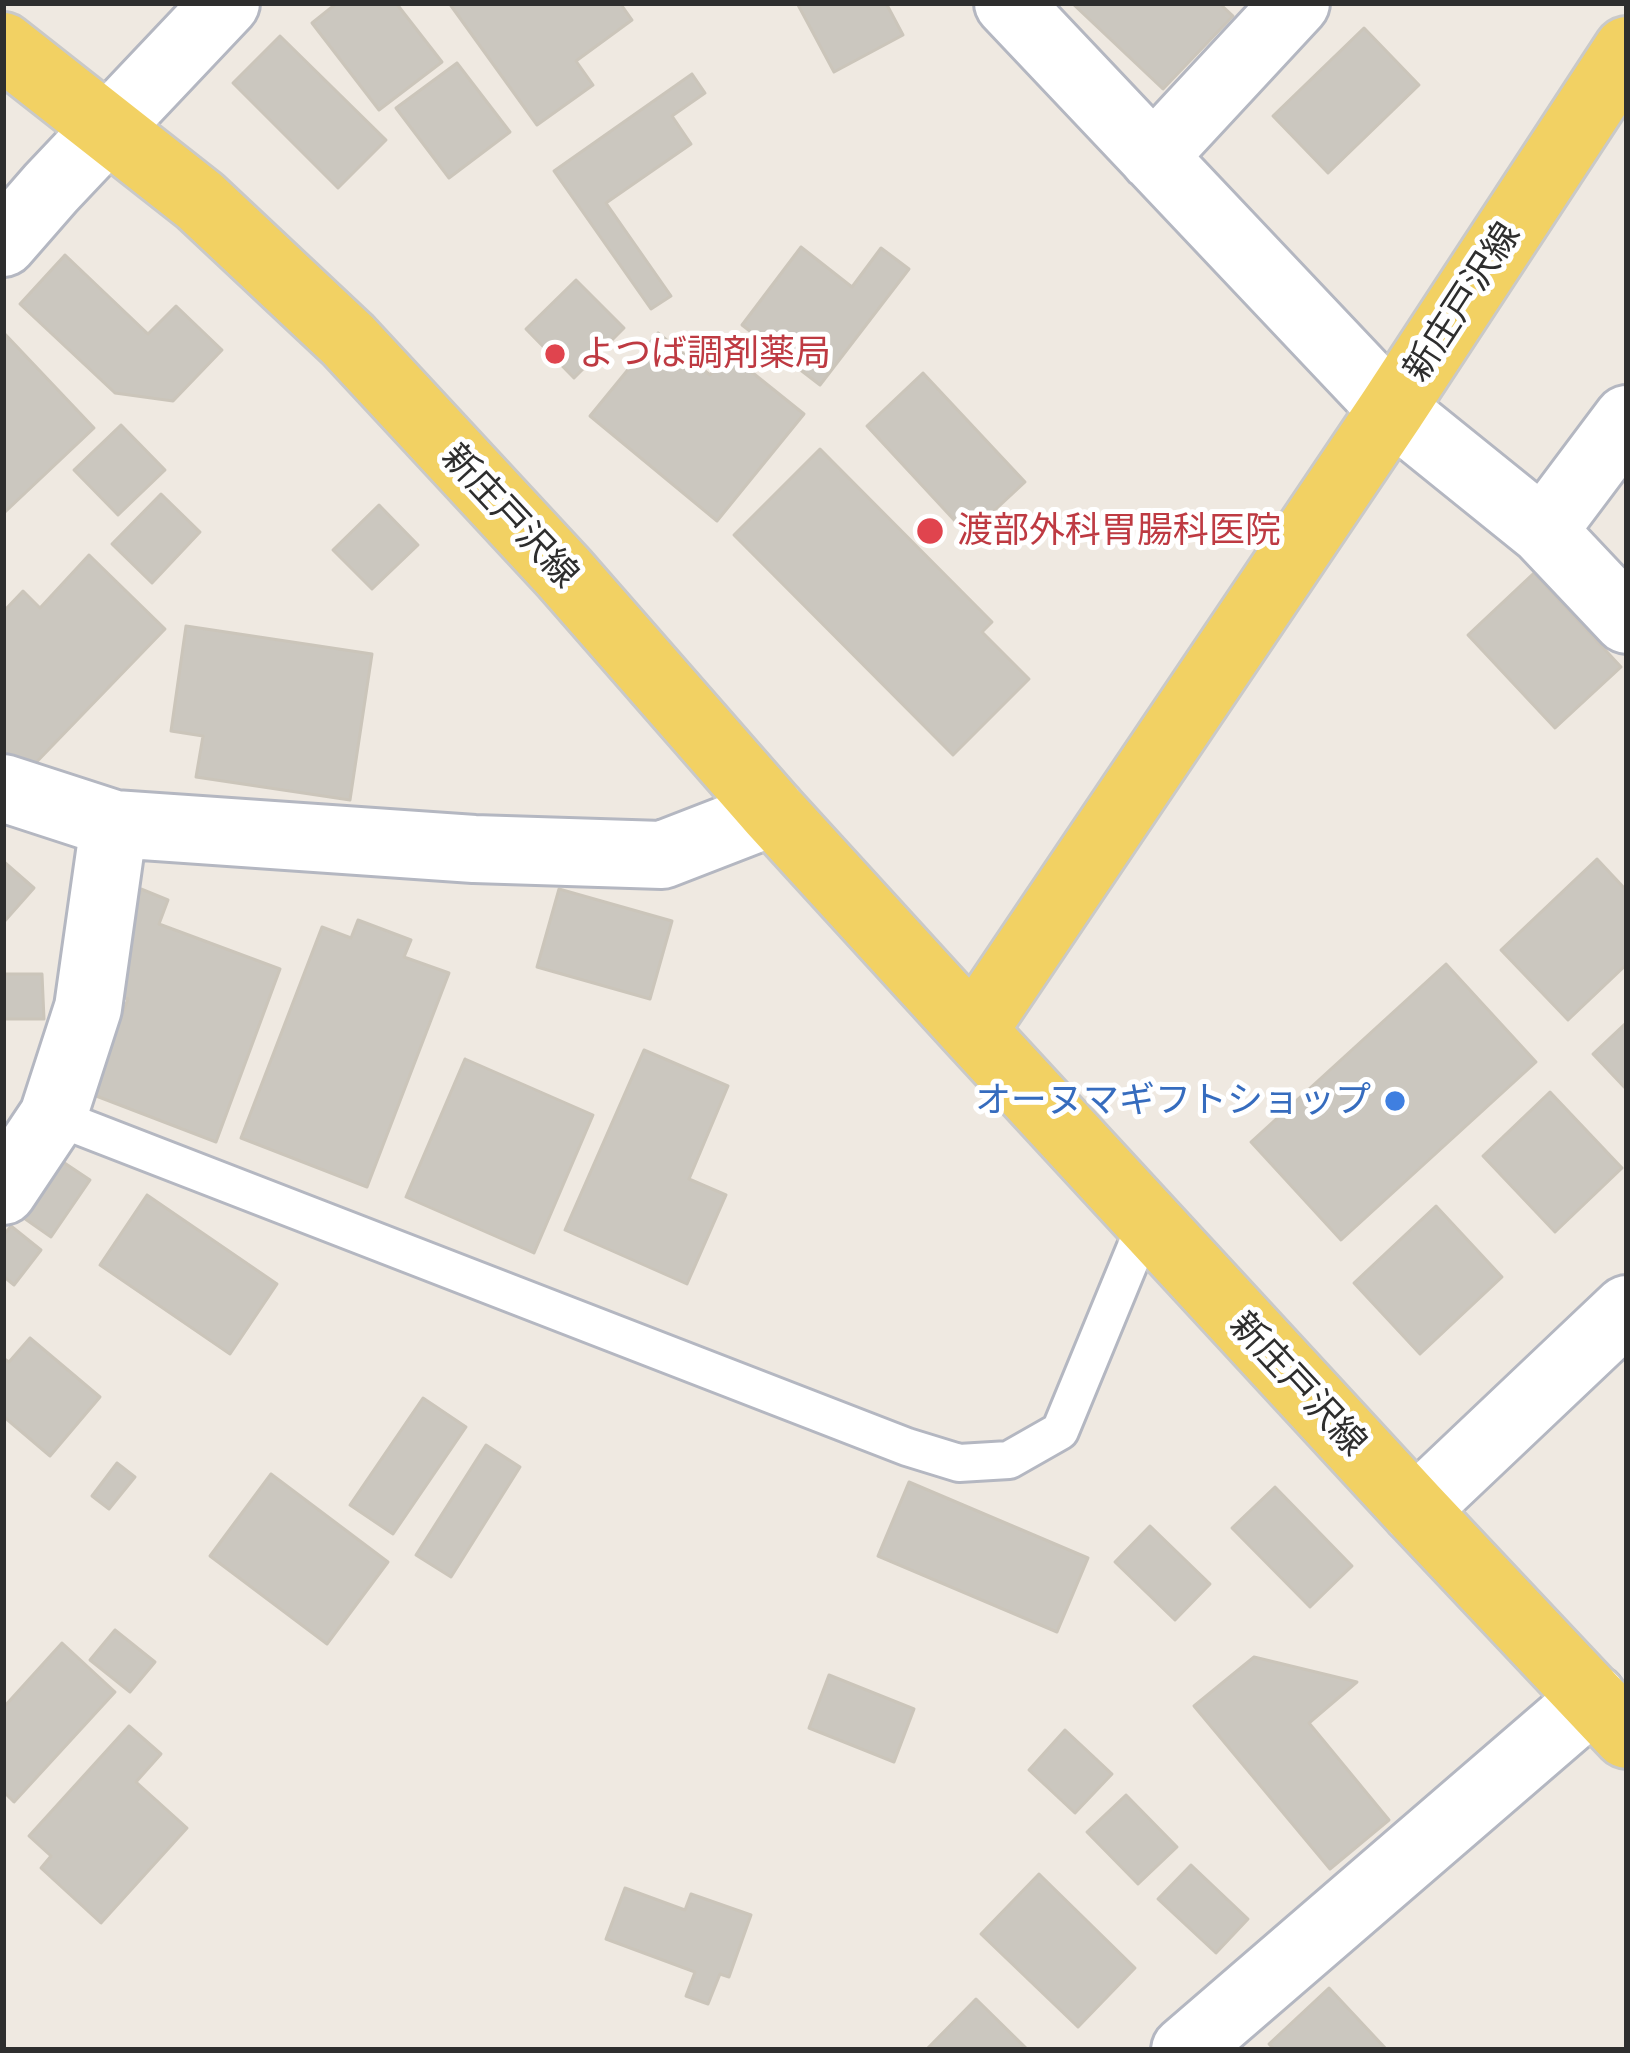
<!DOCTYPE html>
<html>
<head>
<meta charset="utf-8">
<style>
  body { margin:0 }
  #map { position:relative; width:1630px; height:2053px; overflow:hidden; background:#efe9e1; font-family:"Golos Text",sans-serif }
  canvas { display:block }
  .frame { position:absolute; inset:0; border:6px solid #2e2e2e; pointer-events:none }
</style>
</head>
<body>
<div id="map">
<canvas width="1630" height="2053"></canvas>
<div class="frame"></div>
</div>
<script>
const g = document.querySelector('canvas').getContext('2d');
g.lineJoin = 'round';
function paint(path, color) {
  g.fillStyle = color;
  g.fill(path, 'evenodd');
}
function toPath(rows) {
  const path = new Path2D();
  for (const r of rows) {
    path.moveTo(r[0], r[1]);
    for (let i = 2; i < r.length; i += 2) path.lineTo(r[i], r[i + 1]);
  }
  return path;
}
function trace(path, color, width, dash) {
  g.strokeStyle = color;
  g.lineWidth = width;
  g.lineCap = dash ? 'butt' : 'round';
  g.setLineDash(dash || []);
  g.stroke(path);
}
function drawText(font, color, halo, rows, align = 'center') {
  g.font = font + ' "Golos Text","Noto Sans JP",sans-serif';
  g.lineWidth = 10;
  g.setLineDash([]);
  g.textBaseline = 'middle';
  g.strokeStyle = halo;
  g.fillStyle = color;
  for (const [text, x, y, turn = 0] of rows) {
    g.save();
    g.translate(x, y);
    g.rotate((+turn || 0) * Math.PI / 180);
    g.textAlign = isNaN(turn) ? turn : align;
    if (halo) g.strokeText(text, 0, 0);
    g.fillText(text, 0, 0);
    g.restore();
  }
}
const building = toPath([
  [337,3,396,3,442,62,379,110,312,23,337,3],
  [449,3,620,3,632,20,576,61,593,85,537,125,449,3],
  [797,3,886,3,903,35,834,72,797,3],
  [1072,3,1219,3,1233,16,1163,89,1072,3],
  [1364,28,1419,85,1328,173,1273,116,1364,28],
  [280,36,386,140,338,188,233,83,280,36],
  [457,63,510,132,449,178,396,108,457,63],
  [692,74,705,93,672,116,691,144,606,203,671,296,651,309,554,171,692,74],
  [801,247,852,287,881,248,909,269,820,385,742,325,801,247],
  [65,255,148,334,176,306,222,350,173,401,115,393,20,304,65,255],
  [576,280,624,328,574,378,526,329,576,280],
  [3,332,94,428,5,512,3,510,3,332],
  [658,333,710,375,728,353,804,414,717,521,590,416,658,333],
  [923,373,1025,482,968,535,867,426,923,373],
  [121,425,165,470,118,515,74,470,121,425],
  [820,449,992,622,982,632,1029,679,953,755,734,535,820,449],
  [161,494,200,532,152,583,112,544,161,494],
  [379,505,418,545,372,589,333,550,379,505],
  [89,555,165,629,24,775,3,755,3,612,23,591,40,608,89,555],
  [1534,573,1621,667,1555,728,1468,635,1534,573],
  [186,626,372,654,350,800,196,777,203,736,171,731,186,626],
  [1597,859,1627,891,1627,964,1568,1020,1501,950,1597,859],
  [3,861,34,888,3,923,3,861],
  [141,889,168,900,159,924,280,969,216,1142,91,1094,128,999,103,990,141,889],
  [559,889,672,921,650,999,537,967,559,889],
  [358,920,411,940,404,957,449,973,367,1187,241,1138,322,927,351,938,358,920],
  [1446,964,1536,1062,1341,1240,1251,1142,1446,964],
  [3,974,42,974,44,1019,3,1019,3,974],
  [1627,1022,1627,1090,1593,1054,1627,1022],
  [644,1050,728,1086,689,1179,726,1195,687,1284,565,1230,644,1050],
  [465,1059,593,1115,534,1253,406,1197,465,1059],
  [1550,1092,1622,1168,1555,1232,1483,1156,1550,1092],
  [60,1160,90,1180,51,1237,21,1216,60,1160],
  [147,1195,277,1284,230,1354,100,1265,147,1195],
  [1436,1206,1502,1277,1420,1354,1354,1283,1436,1206],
  [11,1226,41,1250,14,1285,3,1276,3,1236,11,1226],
  [30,1338,100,1397,50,1456,3,1416,3,1358,9,1362,30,1338],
  [423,1398,466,1427,393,1534,350,1505,423,1398],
  [486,1445,520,1467,451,1577,416,1555,486,1445],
  [117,1463,135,1477,109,1509,92,1496,117,1463],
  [271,1474,388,1562,327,1644,210,1556,271,1474],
  [909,1482,1088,1558,1057,1632,878,1556,909,1482],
  [1275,1487,1352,1566,1310,1607,1232,1528,1275,1487],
  [1150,1526,1210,1584,1175,1620,1115,1562,1150,1526],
  [115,1630,155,1662,130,1692,90,1660,115,1630],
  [62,1643,115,1692,14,1802,3,1791,3,1708,62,1643],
  [1254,1657,1357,1682,1309,1723,1389,1820,1330,1869,1194,1706,1254,1657],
  [829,1675,914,1709,894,1762,809,1728,829,1675],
  [129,1726,161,1754,136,1782,187,1828,101,1923,41,1868,51,1856,29,1836,129,1726],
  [1065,1730,1112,1774,1075,1813,1029,1770,1065,1730],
  [1126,1795,1177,1847,1138,1884,1087,1832,1126,1795],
  [1191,1865,1248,1919,1216,1953,1158,1899,1191,1865],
  [1039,1874,1135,1968,1078,2027,981,1934,1039,1874],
  [625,1888,685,1910,691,1894,751,1915,729,1977,720,1974,708,2004,686,1996,695,1972,606,1939,625,1888],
  [1329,1988,1387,2050,1275,2050,1269,2044,1329,1988],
  [976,1999,1028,2050,926,2050,976,1999]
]);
paint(building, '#cbc7bf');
trace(building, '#cbc5ba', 3);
const lane = toPath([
  [53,1116,907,1447,959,1463,1009,1460,1060,1431,1147,1220]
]);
const street = toPath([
  [1008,3,1392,409,1543,531,1627,620],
  [1153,157,1296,3],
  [3,243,51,188,226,3],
  [1543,531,1627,419],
  [3,788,114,824,474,849,662,855,773,812],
  [3,1191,53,1116,88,1008,114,824],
  [1415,1510,1627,1309],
  [1185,2050,1593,1698]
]);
const primary = toPath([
  [3,46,200,201,348,340,564,573,773,812,973,1031,1415,1510,1627,1735],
  [973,1031,1392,409,1627,50]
]);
trace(lane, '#b4b7c1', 42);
trace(street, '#b4b7c1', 72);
trace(primary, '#c9c9c9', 72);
trace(lane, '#fff', 36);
trace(street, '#fff', 66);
trace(primary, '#f2d163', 66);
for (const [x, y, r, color] of [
  [555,354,12,"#e0444e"],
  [930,531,15,"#e0444e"],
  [1395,1101,12,"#3f7fe0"]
]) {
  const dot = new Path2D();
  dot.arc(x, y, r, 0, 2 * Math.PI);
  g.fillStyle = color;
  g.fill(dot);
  trace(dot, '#fff', 4.5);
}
drawText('36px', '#2e2e2e', '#fff', [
  ["新庄戸沢線",1462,302,-57],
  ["新庄戸沢線",510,516,47],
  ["新庄戸沢線",1298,1384,47]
]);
drawText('36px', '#be3a42', '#fff', [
  ["よつば調剤薬局",579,354],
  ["渡部外科胃腸科医院",957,531]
], 'left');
drawText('36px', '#366cbe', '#fff', [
  ["オーヌマギフトショップ",1371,1101]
], 'right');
</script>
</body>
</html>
